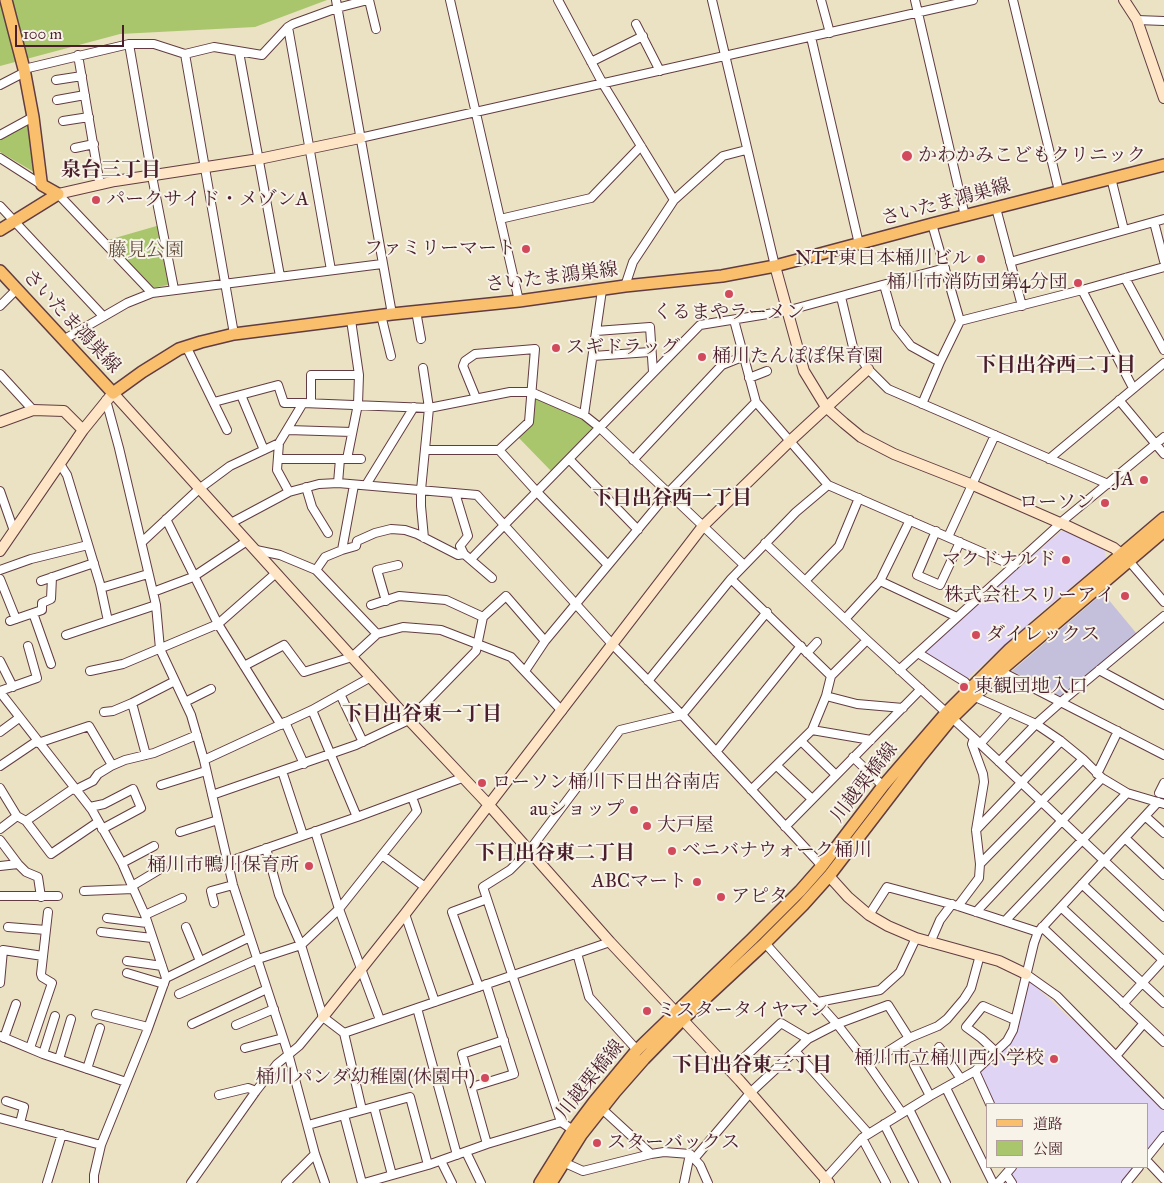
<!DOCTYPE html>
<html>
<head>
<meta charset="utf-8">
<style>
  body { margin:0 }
  #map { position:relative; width:1164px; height:1183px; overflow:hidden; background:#ebe2c3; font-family:"IM FELL Great Primer","Noto Serif JP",serif }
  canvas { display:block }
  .legend { position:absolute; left:986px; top:1103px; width:162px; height:65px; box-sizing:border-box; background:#f7f3e8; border:1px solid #b29e9c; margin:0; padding:6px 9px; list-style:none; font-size:15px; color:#4a1f2b }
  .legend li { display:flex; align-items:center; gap:10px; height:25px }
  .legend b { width:25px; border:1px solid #b29e9c }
  .scale { position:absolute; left:15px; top:25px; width:109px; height:22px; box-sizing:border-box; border:2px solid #4a1f2b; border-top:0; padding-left:6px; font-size:15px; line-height:18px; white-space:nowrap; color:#4a1f2b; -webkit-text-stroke:4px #f7f3e8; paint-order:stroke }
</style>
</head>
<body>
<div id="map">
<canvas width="1164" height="1183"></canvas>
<ul class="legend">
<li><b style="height:6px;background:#f9bf6d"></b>道路</li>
<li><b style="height:14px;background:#a9c66d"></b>公園</li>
</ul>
<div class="scale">100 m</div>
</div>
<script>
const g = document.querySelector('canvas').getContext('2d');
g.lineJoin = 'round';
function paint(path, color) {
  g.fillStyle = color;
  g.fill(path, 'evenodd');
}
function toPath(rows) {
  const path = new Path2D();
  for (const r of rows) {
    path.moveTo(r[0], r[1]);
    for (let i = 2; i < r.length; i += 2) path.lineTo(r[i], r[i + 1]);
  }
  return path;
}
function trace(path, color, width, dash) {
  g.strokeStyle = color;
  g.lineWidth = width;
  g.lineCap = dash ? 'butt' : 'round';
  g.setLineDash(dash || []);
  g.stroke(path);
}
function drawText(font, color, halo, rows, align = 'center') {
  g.font = font + ' "IM FELL Great Primer","Noto Serif JP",serif';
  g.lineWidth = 4;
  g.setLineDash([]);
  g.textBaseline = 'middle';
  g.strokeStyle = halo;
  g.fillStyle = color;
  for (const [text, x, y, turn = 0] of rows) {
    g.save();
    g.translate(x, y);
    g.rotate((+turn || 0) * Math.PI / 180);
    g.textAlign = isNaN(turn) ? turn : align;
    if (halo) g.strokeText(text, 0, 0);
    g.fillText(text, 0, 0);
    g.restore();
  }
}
paint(toPath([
  [1061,531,1066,531,1104,548,1106,558,1039,614,966,680,923,652],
  [1031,982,1071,1019,1074,1019,1164,1111,1164,1132,1148,1152,1148,1104,994,1104,980,1072,1009,1045,1018,1025,1026,983],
  [1017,1167,1135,1167,1122,1183,1016,1183,1011,1174]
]), '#e0d4f4');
paint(toPath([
  [1103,593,1137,634,1060,696,1012,671]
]), '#c4c0db');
paint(toPath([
  [0,0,327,0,255,27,120,34,0,66],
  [31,122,39,175,0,152,0,140],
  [160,225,177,283,153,288,108,240],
  [536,399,586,419,593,426,593,429,552,472,518,437,532,423,533,401]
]), '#a9c66d');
const street = toPath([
  [336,0,392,314],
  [369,0,376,29],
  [450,0,519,301],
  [558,0,603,84,674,200],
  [712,0,775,266],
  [821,0,830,33],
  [915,0,965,216],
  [1013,0,1059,191],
  [1137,20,1164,21],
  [636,24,660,71],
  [288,27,331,270],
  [811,37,859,244],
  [129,44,152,176,174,289],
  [239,52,280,276],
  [185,54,234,334],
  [78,55,100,185],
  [591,62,643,36],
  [24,69,129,44,154,44,185,54,214,47,262,55,288,27,293,24,337,8,368,0],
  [56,80,82,76],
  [0,85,25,72],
  [57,100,85,95],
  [63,121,89,117],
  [0,135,33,117],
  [360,138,973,0],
  [75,148,94,144],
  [0,158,42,185],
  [1111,178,1124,230],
  [58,194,152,293],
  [0,206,103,316],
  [996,208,1022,306],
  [500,219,591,198,641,146],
  [1154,222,1164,261],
  [1010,262,1164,219],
  [1125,278,1164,350],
  [884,285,896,327,911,346,940,362],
  [625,286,633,262,674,200,723,156,746,150],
  [1082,290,1133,388],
  [841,297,853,347,868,369,888,389,1108,484],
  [0,306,17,289],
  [416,311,421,339],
  [381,315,391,356],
  [734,320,756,402,828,485],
  [960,321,1082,290,1164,267],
  [596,331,650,327,653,372],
  [63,340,127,303,152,293,382,264],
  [186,346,227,430],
  [593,356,650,352],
  [423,368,429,408,421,490,421,506,424,538],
  [0,374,33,410],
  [749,378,767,371],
  [241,395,264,450],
  [476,398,463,366,465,361,475,354,535,349,529,422,499,450],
  [106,400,119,448,156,605,160,649,191,715,204,760,233,885,288,1053,315,1154,325,1183],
  [1119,400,1164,454],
  [214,402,278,385,284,403,303,403],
  [311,403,311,375,359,375],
  [922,404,940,362,960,321,932,224],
  [584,415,602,290],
  [288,430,352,432],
  [425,450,499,450,537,492,608,565],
  [278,459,361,459],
  [347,459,358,404,359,375,351,320],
  [569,459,638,530],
  [1049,459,1164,363],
  [633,460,722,365,742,357],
  [60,464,67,475,100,584,108,621],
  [338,483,340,459],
  [366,485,414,407],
  [306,487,312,507,328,533],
  [0,491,14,531],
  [289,492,277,470,279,443,303,403,429,408,510,392,531,392,584,415,599,427,744,565],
  [455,493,468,536,460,546,464,554,492,578],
  [166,519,218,624,281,725],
  [231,523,289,492,319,484,338,483,477,495,612,644,682,715,822,866],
  [1060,523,1164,437],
  [936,531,917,575,940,585,960,542],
  [948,537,995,435],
  [142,542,199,489,230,466,279,443],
  [765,543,867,640,974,738,1164,917],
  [256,550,280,555,316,570,377,634],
  [342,550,356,546,357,541,375,533,391,529,405,530,417,534,458,555,464,554],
  [471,559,700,325,786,311,945,268],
  [1129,561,1164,602],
  [0,570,31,559,88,545],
  [316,570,325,557,342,550,354,485],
  [0,579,16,619],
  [731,579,831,676],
  [41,581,94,563],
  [805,581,839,546,859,498],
  [880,581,957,617],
  [101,588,148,574],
  [153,592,193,577,247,541],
  [386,601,377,570,398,565],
  [371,605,399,596,446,600,483,617],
  [33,613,51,664],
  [845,619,880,581,910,520],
  [10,621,42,610,42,603,51,599,52,577],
  [66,635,156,605],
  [807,653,817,642],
  [918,653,965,682,970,688],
  [0,661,13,687],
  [244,666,284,645,304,672,352,657,377,634,403,627,441,630,511,657,562,711],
  [899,670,1061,523],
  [1099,670,1164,705],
  [90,671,123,664,218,624,276,573],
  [525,671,545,641,668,493,756,402],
  [1000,671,1164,755],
  [648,681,731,579,796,512,828,485,1014,566],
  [0,691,37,678,28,646],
  [0,692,92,810,122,863,132,886,145,915,166,978,147,1031,101,1145,94,1175,94,1183],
  [340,694,363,742],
  [826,696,857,704,903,708],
  [973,696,1036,724,1061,741,1083,759,1102,778,1127,793,1164,804],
  [185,702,211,689],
  [132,703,146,755],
  [312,710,357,817],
  [104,712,113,711,132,703,175,681],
  [285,722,304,764],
  [812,730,871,740],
  [0,732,19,718],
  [974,738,972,744,983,774,984,782,976,830,980,864],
  [801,741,836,775],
  [38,743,89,726,112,765],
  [980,744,1008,713],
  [716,752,801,646],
  [853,757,883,786],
  [204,760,312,710,371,677],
  [999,762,1036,724,1062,701,1164,616],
  [0,766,37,741],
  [777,766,812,799],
  [282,771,303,835],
  [1097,774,1118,731],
  [1164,783,1159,793,1164,794],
  [161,785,206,771],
  [0,788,17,816,0,829],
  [75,790,93,781,98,774,111,766,125,760,154,753,197,735],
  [751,790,812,730,826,696,831,676,867,640],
  [212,795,356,745,409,720,476,651,483,617,506,596,545,641],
  [90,807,104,804,133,789,141,808,102,829],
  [17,816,26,821,51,854,98,822],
  [1145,816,1164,833],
  [26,821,74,788],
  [785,827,921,689],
  [976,830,1061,741],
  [315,831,339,909,380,1020],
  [180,832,218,820],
  [1125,838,1164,875],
  [0,840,18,864,26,872,38,877,41,897],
  [266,848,279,895,301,945,323,1017],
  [382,855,425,887],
  [227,862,357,817,462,778],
  [122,863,154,846],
  [0,866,18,864],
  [1082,884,1164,961],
  [132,886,162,868],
  [84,891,133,889],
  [0,896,58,896],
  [214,903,211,891,233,885],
  [958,906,979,878,980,864,1083,759],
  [1061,907,1164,1003],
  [976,912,1102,778],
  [405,914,435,1002],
  [145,915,182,898],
  [869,915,887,887,958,906,1038,932],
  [107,918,147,923],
  [1005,921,1127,793],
  [8,927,46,930],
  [186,927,200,961],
  [1042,927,1164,1042],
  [101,932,152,938],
  [765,943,837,1024,868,1064,902,1113],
  [930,943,940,920,952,904],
  [577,953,589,997,637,1050],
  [127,961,162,966],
  [127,973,164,984],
  [1026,974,1057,996,1164,1105],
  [166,978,250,937],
  [0,983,3,950,43,956],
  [479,987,452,912,487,899],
  [179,994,258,959,301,945,339,909,417,811,412,797],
  [818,1002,880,990,900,972,916,938],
  [1123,1004,1164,959],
  [417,1008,457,1155],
  [96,1014,148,1027],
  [192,1024,267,989],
  [236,1025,274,1009],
  [344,1033,362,1110],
  [0,1036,43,1054,126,1082],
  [4,1038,16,1004],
  [939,1047,961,1079],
  [30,1048,52,983,42,977,41,974,48,912],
  [245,1048,283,1038],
  [796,1052,868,1133],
  [996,1052,981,1038,966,1027,983,1006,1015,1020],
  [43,1054,55,1016],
  [1116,1056,1144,1023],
  [59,1059,71,1019],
  [868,1064,909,1038,938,1026,947,1019,964,999,971,988,980,955],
  [914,1065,930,1096],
  [87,1069,100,1028],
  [730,1071,781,1023,808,1039],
  [975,1071,990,1104],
  [472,1087,514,1074,486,984],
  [946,1088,993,1183],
  [219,1095,248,1088,256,1091],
  [6,1101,24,1107,20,1123],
  [374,1107,392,1175],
  [601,1108,651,1154],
  [909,1109,946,1183],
  [344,1115,362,1183],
  [0,1118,101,1145],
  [884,1124,914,1183],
  [308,1125,410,1097,428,1165],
  [573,1130,561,1122,483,887,510,870,529,851,620,730,682,715,767,612],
  [862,1138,886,1183],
  [487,1144,462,1054,504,1040],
  [466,1152,481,1183],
  [1148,1156,1164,1136],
  [694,1159,750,1093,808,1039,837,1024,888,1005,909,1038],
  [441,1161,452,1183],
  [563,1162,583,1171,651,1154,664,1152,690,1154,700,1165,708,1183],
  [1148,1162,1164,1179],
  [1006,1174,1012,1183],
  [47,1183,62,1134],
  [191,1183,256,1091,277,1064,299,1046,323,1017,344,1033,610,942],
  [286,1183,315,1154],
  [364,1183,428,1165,487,1144,561,1122],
  [684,1183,690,1154],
  [824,1183,825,1179,862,1138,930,1096,975,1071,1007,1041,1013,1030,1034,943,1038,932,1158,802],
  [998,1183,1012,1167],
  [1126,1183,1139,1167]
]);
const secondary = toPath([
  [1124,0,1137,20,1164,98],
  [58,194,115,181,259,159,360,138],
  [775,266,804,371,826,407,844,423,861,437,894,454,973,485,1060,523],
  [0,422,33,410,64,411,83,430],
  [1061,523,1114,548,1127,559],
  [0,551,83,430,113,393,409,720,488,804,610,942,740,1081,829,1183],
  [829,876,848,897,869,915,888,926,916,938,999,961,1026,974],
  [323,1017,405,914,703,526,790,441,868,369]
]);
const primary = toPath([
  [0,230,58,194,42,185,41,181,33,117,24,69,6,0],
  [0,271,113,393,142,372,179,349,201,342,234,334,392,314,519,301,625,286,722,276,775,266,932,224,1164,165],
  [540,1183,573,1130,594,1102,637,1050,752,939,800,891,822,866,883,786,946,713,1010,649,1164,518],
  [551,1183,581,1135,615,1092,644,1059,682,1020,765,943,803,905,829,876,921,756,952,718,1000,671,1164,531]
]);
trace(street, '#623c42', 10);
trace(secondary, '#623c42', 12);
trace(primary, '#623c42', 14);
trace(street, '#fff', 8);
trace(secondary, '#fde5c5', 10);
trace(primary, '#f9bf6d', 11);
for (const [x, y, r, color] of [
  [907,156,6,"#d1495b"],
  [96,200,5,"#d1495b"],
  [526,249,5,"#d1495b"],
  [981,259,5,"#d1495b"],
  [1078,283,5,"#d1495b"],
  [729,294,5,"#d1495b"],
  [556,348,5,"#d1495b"],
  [702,357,5,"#d1495b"],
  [1144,480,5,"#d1495b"],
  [1105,503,5,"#d1495b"],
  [1066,560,5,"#d1495b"],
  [1125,596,5,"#d1495b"],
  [976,635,5,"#d1495b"],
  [964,687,5,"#d1495b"],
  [482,783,5,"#d1495b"],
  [634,810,5,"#d1495b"],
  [647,826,5,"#d1495b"],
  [672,851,5,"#d1495b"],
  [309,866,5,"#d1495b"],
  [697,882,5,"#d1495b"],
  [721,897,5,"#d1495b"],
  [647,1011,5,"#d1495b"],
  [1054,1059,5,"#d1495b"],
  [485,1078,5,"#d1495b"],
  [597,1143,5,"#d1495b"]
]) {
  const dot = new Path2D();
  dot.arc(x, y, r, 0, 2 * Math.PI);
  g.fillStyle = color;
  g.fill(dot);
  trace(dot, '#f7f3e8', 2);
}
drawText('19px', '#4a1f2b', '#f7f3e8', [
  ["かわかみこどもクリニック",918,156],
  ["パークサイド・メゾンA",106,200],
  ["ファミリーマート",516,249,"right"],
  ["NTT東日本桶川ビル",971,259,"right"],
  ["桶川市消防団第4分団",1068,283,"right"],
  ["くるまやラーメン",729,313,"center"],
  ["スギドラッグ",566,348],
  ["桶川たんぽぽ保育園",712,357],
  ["JA",1134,480,"right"],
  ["ローソン",1095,503,"right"],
  ["マクドナルド",1056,560,"right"],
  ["株式会社スリーアイ",1115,596,"right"],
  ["ダイレックス",986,635],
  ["東観団地入口",974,687],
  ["ローソン桶川下日出谷南店",492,783],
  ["auショップ",624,810,"right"],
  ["大戸屋",657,826],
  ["ベニバナウォーク桶川",682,851],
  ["桶川市鴨川保育所",299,866,"right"],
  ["ABCマート",687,882,"right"],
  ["アピタ",731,897],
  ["ミスタータイヤマン",657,1011],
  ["桶川市立桶川西小学校",1044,1059,"right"],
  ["桶川パンダ幼稚園(休園中)",475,1078,"right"],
  ["スターバックス",607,1143]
], 'left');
drawText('19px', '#4a1f2b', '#f7f3e8', [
  ["さいたま鴻巣線",946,203,-15],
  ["さいたま鴻巣線",552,278,-7],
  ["さいたま鴻巣線",71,322,47],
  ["川越栗橋線",865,783,-52],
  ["川越栗橋線",591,1080,-51]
]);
drawText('19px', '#66513f', '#f7f3e8', [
  ["藤見公園",146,251]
]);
drawText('bold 20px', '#4a1f2b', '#f7f3e8', [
  ["泉台三丁目",111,171],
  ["下日出谷西二丁目",1056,366],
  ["下日出谷西一丁目",672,499],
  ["下日出谷東一丁目",422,715],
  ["下日出谷東二丁目",555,854],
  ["下日出谷東三丁目",752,1066]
]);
</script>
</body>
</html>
